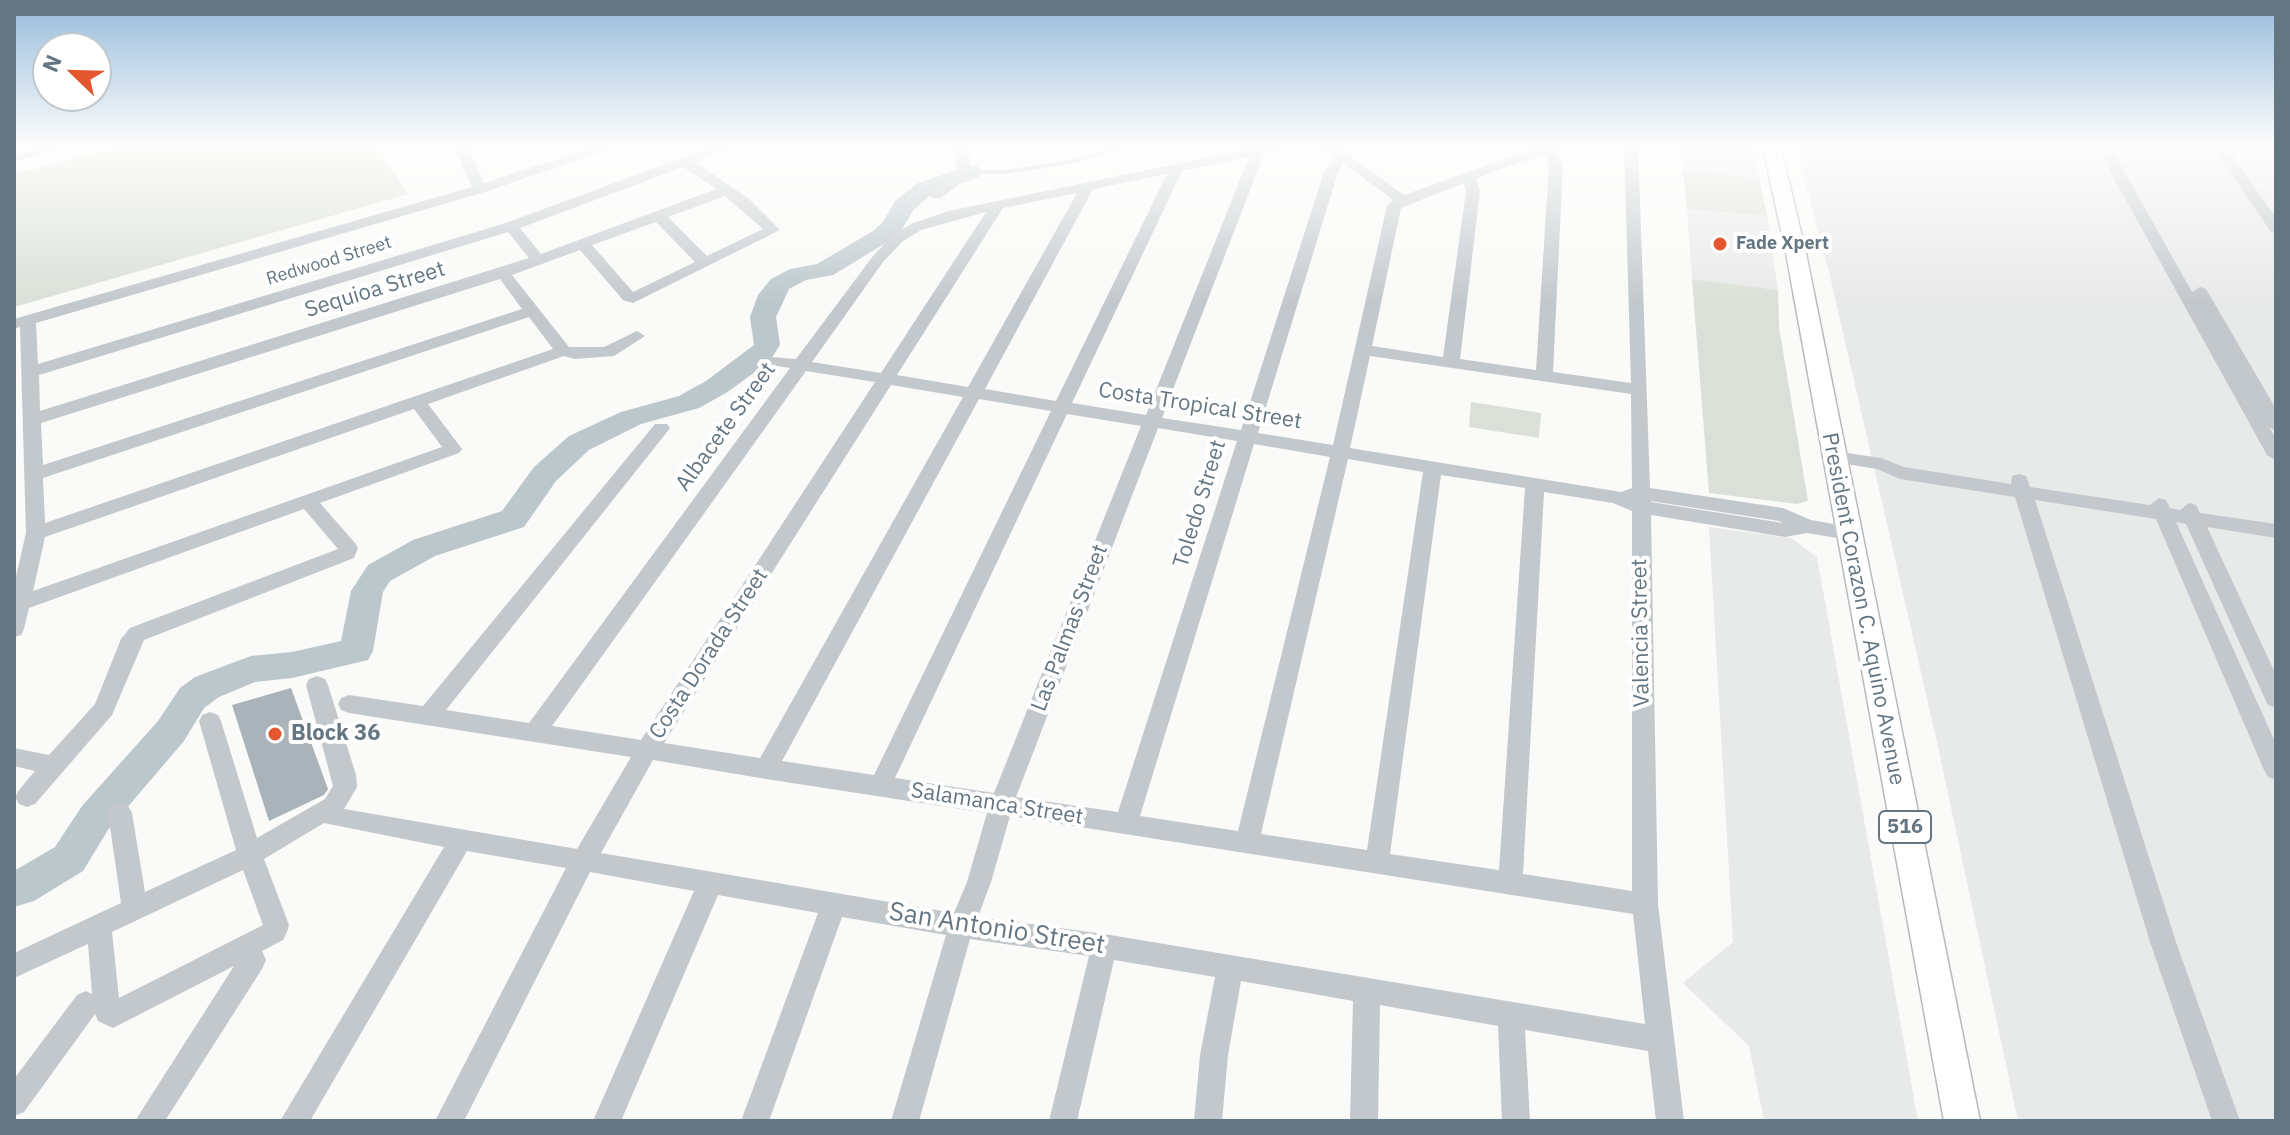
<!DOCTYPE html>
<html>
<head>
<meta charset="utf-8">
<style>
  body { margin:0 }
  #map { position:relative; width:2290px; height:1135px; overflow:hidden; background:#fafaf8; font-family:"IBM Plex Sans",sans-serif }
  canvas { display:block }
  .frame { position:absolute; inset:0; border:16px solid #657683; pointer-events:none }
  .north { position:absolute; left:32px; top:32px; width:80px; height:80px; box-sizing:border-box; background:#fff; border:2px solid #c1c8cd; border-radius:50%; rotate:293deg; font-size:22px; font-weight:700; line-height:32px; text-align:center; color:#657683 }
  .north::after { content:''; display:block; margin:auto; width:28px; height:36px; background:#e4572e; clip-path:polygon(50% 0,100% 100%,50% 72%,0 100%) }
</style>
</head>
<body>
<div id="map">
<canvas width="2290" height="1135"></canvas>
<div class="frame"></div>
<div class="north">N</div>
</div>
<script>
const g = document.querySelector('canvas').getContext('2d');
g.lineJoin = 'round';
function paint(path, color) {
  g.fillStyle = color;
  g.fill(path, 'evenodd');
}
function toPath(rows) {
  const path = new Path2D();
  for (const r of rows) {
    path.moveTo(r[0], r[1]);
    for (let i = 2; i < r.length; i += 2) path.lineTo(r[i], r[i + 1]);
  }
  return path;
}
function trace(path, color, width, dash) {
  g.strokeStyle = color;
  g.lineWidth = width;
  g.lineCap = dash ? 'butt' : 'round';
  g.setLineDash(dash || []);
  g.stroke(path);
}
function drawText(font, color, halo, rows, align = 'center') {
  g.font = font + ' "IBM Plex Sans",sans-serif';
  g.lineWidth = 8;
  g.setLineDash([]);
  g.textBaseline = 'middle';
  g.strokeStyle = halo;
  g.fillStyle = color;
  for (const [text, x, y, turn = 0] of rows) {
    g.save();
    g.translate(x, y);
    g.rotate((+turn || 0) * Math.PI / 180);
    g.textAlign = isNaN(turn) ? turn : align;
    if (halo) g.strokeText(text, 0, 0);
    g.fillText(text, 0, 0);
    g.restore();
  }
}
paint(toPath([
  [1681,144,1752,144,1759,178,1683,171],
  [1795,144,2276,144,2276,1121,2018,1121,1937,742,1830,276],
  [1687,209,1767,216,1778,290,1692,279],
  [1709,527,1791,538,1817,557,1918,1121,1764,1121,1749,1046,1683,983,1733,942]
]), '#e8e9e9');
paint(toPath([
  [130,144,375,144,408,194,14,307,14,174],
  [1683,171,1759,178,1767,216,1687,209],
  [1692,279,1778,290,1779,327,1808,501,1797,504,1709,493],
  [1471,402,1541,413,1539,438,1469,427]
]), '#dadfd7');
trace(toPath([
  [971,172,1004,172,1075,161,1131,144]
]), '#bbc7cb', 4);
paint(toPath([
  [971,165,979,167,982,172,979,177,934,193,914,209,901,231,889,241,833,275,806,280,789,289,776,317,780,345,769,362,726,393,699,408,641,424,589,450,556,481,524,527,435,556,390,581,383,592,373,651,368,660,292,678,255,682,219,697,204,708,184,741,108,830,83,871,34,901,14,907,14,871,55,847,82,806,158,721,180,688,195,677,251,656,292,652,341,641,351,591,368,565,413,540,502,511,534,467,569,436,621,412,679,396,706,381,754,345,750,317,758,295,771,279,790,269,817,264,873,231,883,222,896,200,918,183,971,165]
]), '#bbc7cb');
paint(toPath([
  [291,688,328,789,324,795,269,821,232,705]
]), '#aab3b9');
const major = toPath([
  [1762,144,1780,144,1806,253,1980,1121,1944,1121,1786,253,1762,144]
]);
trace(major, '#b5babe', 3);
paint(toPath([
  [52,144,75,144,14,162,14,154,52,144],
  [452,144,466,144,484,183,603,144,624,144,485,192,36,323,38,364,506,223,719,144,734,146,695,162,749,199,780,230,633,303,623,300,580,250,512,275,569,347,604,347,637,331,645,336,614,356,575,359,564,356,428,404,462,449,459,453,320,503,355,543,358,548,354,558,144,640,112,715,35,804,27,807,19,804,15,797,19,790,35,771,14,766,14,748,49,755,95,704,121,639,130,628,338,549,304,509,29,608,24,629,21,635,14,637,14,585,26,533,20,327,14,329,14,319,472,187,452,144],
  [683,167,716,189,541,254,520,228,683,167],
  [725,196,763,229,707,256,668,217,725,196],
  [656,222,695,262,633,292,592,245,656,222],
  [508,232,529,258,40,411,39,375,508,232],
  [500,279,522,309,43,465,41,423,500,279],
  [529,317,553,349,45,523,43,478,529,317],
  [414,409,442,447,33,591,45,537,414,409],
  [953,144,967,144,971,169,965,180,941,198,931,198,931,192,957,169,953,144],
  [1254,144,1299,144,1264,154,1162,418,1241,430,1324,172,1335,158,1318,144,1334,144,1404,195,1546,144,1566,144,1555,150,1563,164,1553,372,1631,383,1624,144,1638,144,1650,488,1783,508,1811,520,1856,528,1859,533,1849,540,1807,533,1785,537,1651,515,1658,904,1684,1121,1656,1121,1648,1051,1525,1030,1530,1121,1502,1121,1498,1026,1380,1005,1378,1121,1350,1121,1353,1001,1241,981,1228,1055,1222,1121,1194,1121,1200,1055,1215,977,1114,960,1077,1121,1049,1121,1089,956,970,939,919,1121,891,1121,946,935,842,917,769,1121,741,1121,818,913,718,895,621,1121,593,1121,694,891,590,872,464,1121,435,1121,566,868,467,851,310,1121,280,1121,444,847,324,823,264,859,289,925,287,932,283,940,262,951,266,960,262,969,165,1121,135,1121,234,966,113,1028,98,1021,95,1014,24,1112,14,1116,14,1079,77,995,86,991,92,994,88,944,14,978,14,953,121,903,108,813,112,806,120,803,128,806,132,813,145,892,236,850,199,721,202,715,210,712,218,715,221,721,257,838,325,799,333,786,306,685,309,679,317,676,325,679,328,685,356,775,357,787,344,809,577,849,631,757,349,713,341,710,338,704,341,698,349,695,423,706,655,424,667,424,670,428,667,432,446,710,529,723,790,368,770,365,768,361,770,357,796,359,873,256,893,235,911,224,949,211,1253,148,1254,144],
  [1544,154,1549,164,1536,370,1460,359,1480,191,1476,178,1544,154],
  [1249,157,1146,415,1072,403,1182,171,1249,157],
  [1344,164,1393,200,1387,206,1333,445,1258,433,1338,172,1344,164],
  [1167,174,1056,401,985,389,1093,189,1167,174],
  [1463,183,1466,191,1443,357,1372,346,1401,208,1463,183],
  [1077,193,968,387,897,375,1003,208,1077,193],
  [986,212,881,373,812,362,883,262,903,241,921,230,986,212],
  [1370,356,1631,394,1632,488,1621,492,1350,448,1370,356],
  [806,371,875,382,641,740,552,726,806,371],
  [891,385,963,397,760,758,664,743,891,385],
  [979,399,1051,411,874,775,782,761,979,399],
  [1067,414,1141,426,994,793,895,778,1067,414],
  [1158,428,1237,441,1118,812,1016,797,1158,428],
  [1254,444,1330,457,1238,831,1140,816,1254,444],
  [1348,459,1423,472,1367,850,1261,834,1348,459],
  [1441,475,1525,488,1499,870,1390,854,1441,475],
  [1544,492,1613,503,1632,511,1632,891,1523,874,1544,492],
  [1651,501,1779,521,1783,523,1651,502,1651,501],
  [653,760,766,779,987,813,967,882,954,913,601,853,653,760],
  [1010,816,1633,914,1645,1024,1104,934,978,917,991,882,1010,816],
  [243,870,263,925,119,998,112,932,243,870],
  [2095,144,2109,144,2192,292,2200,287,2206,289,2276,409,2276,430,2270,428,2276,439,2276,461,2267,455,2095,144],
  [2229,147,2236,151,2233,156,2276,218,2276,233,2271,232,2219,156,2229,147],
  [1834,451,1881,458,1904,467,2011,484,2012,476,2019,474,2026,476,2030,487,2150,505,2159,498,2166,500,2170,508,2180,510,2189,503,2196,505,2200,513,2276,524,2276,538,2207,527,2276,675,2276,708,2268,705,2265,699,2186,524,2176,522,2276,744,2276,780,2268,777,2264,770,2156,519,2035,500,2176,942,2240,1121,2212,1121,2150,942,2015,497,1900,479,1877,469,1828,461,1825,457,1828,453,1834,451]
]), '#c3c8cc');
paint(major, '#fff');
const sky = g.createLinearGradient(0, 0, 0, 303);
sky.addColorStop(0, '#96bcdc');
sky.addColorStop(0.48, '#fdfdfc');
sky.addColorStop(1, '#fdfdfc00');
g.fillStyle = sky;
g.fillRect(0, 0, 2290, 303);
for (const [x, y, r, color] of [
  [1720,244,8,"#e4572e"],
  [275,734,8,"#e4572e"]
]) {
  const dot = new Path2D();
  dot.arc(x, y, r, 0, 2 * Math.PI);
  g.fillStyle = color;
  g.fill(dot);
  trace(dot, '#fff', 3);
}
drawText('bold 18px', '#657683', '#fff', [
  ["Fade Xpert",1736,244]
], 'left');
drawText('18px', '#657683', '#fff', [
  ["Redwood Street",329,261,-17]
]);
for (const [x, y, w] of [
  [1905,827,52]
]) {
  const box = new Path2D();
  box.roundRect(x - w / 2, y - 16, w, 32, 6);
  g.fillStyle = '#fff';
  g.fill(box);
  trace(box, '#657683', 2);
}
drawText('bold 20px', '#657683', null, [
  ["516",1905,827]
]);
drawText('22px', '#657683', '#fff', [
  ["Sequioa Street",375,290,-17],
  ["Costa Tropical Street",1200,406,9],
  ["Albacete Street",726,427,-54],
  ["Toledo Street",1200,504,-73],
  ["President Corazon C. Aquino Avenue",1863,609,79],
  ["Las Palmas Street",1070,628,-69],
  ["Valencia Street",1641,633,-91],
  ["Costa Dorada Street",709,654,-57],
  ["Salamanca Street",997,804,9]
]);
drawText('bold 22px', '#657683', '#fff', [
  ["Block 36",291,734]
], 'left');
drawText('26px', '#657683', '#fff', [
  ["San Antonio Street",997,929,9]
]);
</script>
</body>
</html>
